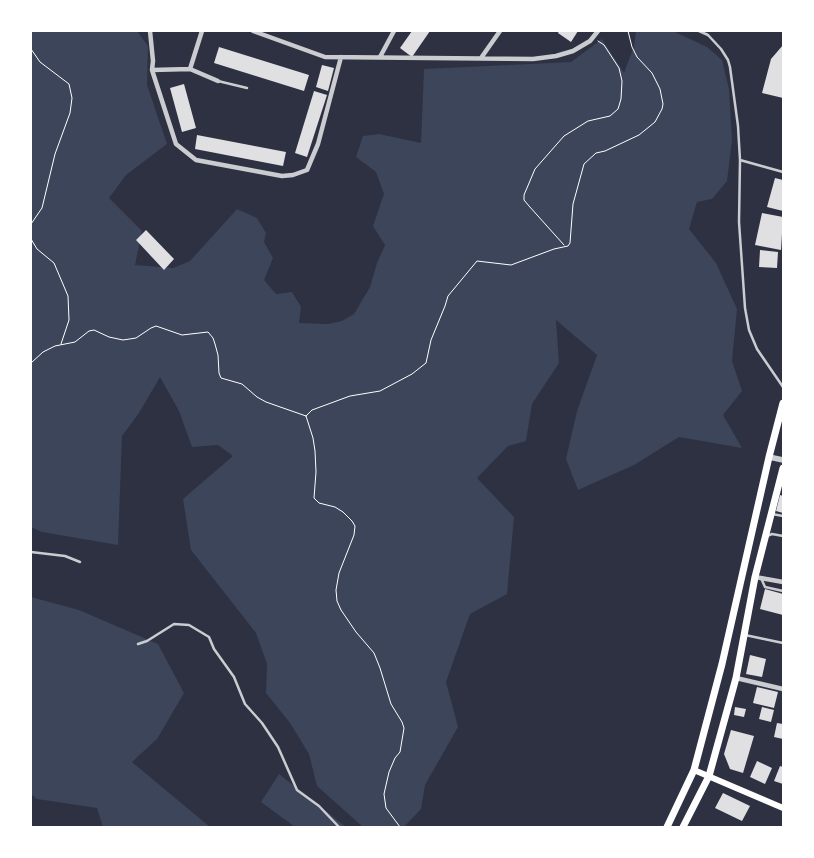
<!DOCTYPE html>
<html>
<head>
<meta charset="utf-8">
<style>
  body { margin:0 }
  #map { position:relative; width:814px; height:858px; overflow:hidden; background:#2d3142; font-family:"Noto Sans",sans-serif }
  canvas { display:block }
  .frame { position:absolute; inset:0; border:32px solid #fff; pointer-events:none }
</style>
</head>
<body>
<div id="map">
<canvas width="814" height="858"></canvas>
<div class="frame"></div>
</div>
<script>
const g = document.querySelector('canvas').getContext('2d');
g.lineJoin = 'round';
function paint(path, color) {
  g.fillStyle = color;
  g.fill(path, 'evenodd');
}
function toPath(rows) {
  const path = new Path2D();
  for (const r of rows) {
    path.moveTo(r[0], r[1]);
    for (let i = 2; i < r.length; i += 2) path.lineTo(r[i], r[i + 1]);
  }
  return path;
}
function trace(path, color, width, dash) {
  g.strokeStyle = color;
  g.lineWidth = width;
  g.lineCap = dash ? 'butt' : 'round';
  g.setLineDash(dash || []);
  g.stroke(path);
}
paint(toPath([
  [31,31,137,31,148,46,147,85,167,144,126,175,109,198,142,231,135,265,173,268,190,261,237,209,257,218,266,233,264,242,273,258,264,280,276,294,292,292,301,307,299,323,328,324,342,321,354,314,370,287,377,263,385,245,373,226,384,194,376,172,356,157,363,136,379,134,421,143,424,69,571,62,602,39,624,73,634,46,636,31,673,31,707,47,722,60,729,89,732,140,727,181,712,199,697,202,689,229,716,263,737,309,732,361,742,391,723,415,742,448,679,437,634,465,578,490,566,459,577,411,597,355,556,320,559,363,532,404,526,441,508,446,477,478,514,517,507,594,470,614,446,682,458,727,425,785,421,809,404,827,363,827,317,786,309,754,290,723,266,693,267,664,256,633,191,550,183,499,233,456,218,445,192,447,179,411,160,377,139,413,122,436,118,545,42,532,31,527],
  [31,597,79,610,158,644,184,693,157,739,132,762,210,827,103,827,97,808,37,799,31,794],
  [279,774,346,827,295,827,261,802]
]), '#3c4559');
paint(toPath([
  [412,31,430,31,412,57,400,48],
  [559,31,578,31,571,42,558,33],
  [783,45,783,98,762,93,771,59],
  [219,47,309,75,304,91,214,63],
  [322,65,334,68,328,91,316,87],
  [184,84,196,128,182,132,170,88],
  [314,91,327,95,307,157,295,153],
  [197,135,286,152,283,166,195,149],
  [775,178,783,180,783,211,767,207],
  [762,213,783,217,781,250,755,245],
  [146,230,174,259,164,270,136,240],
  [760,250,778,252,777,268,759,267],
  [780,495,783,496,783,513,776,511],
  [765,589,783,594,783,615,760,609],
  [750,655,766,659,762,677,746,674],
  [757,687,778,692,774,708,753,703],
  [735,707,746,709,744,717,734,715],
  [762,707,774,710,771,722,759,719],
  [777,723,783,724,783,739,774,737],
  [731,730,754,736,743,773,730,769,724,754],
  [757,761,772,768,765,784,750,777],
  [780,766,783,767,783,784,774,781],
  [723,793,750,806,742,821,715,808]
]), '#e0e0e3');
trace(toPath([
  [31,49,40,62,69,84,72,98,70,113,55,154,42,208,31,224],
  [31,239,37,249,54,263,68,296,69,320,61,344],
  [564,245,529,206,524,200,524,195,535,169,564,136,588,121,610,116,618,109,621,99,622,81,619,68,604,45,598,41],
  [31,363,43,352,55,346,75,342,89,331,94,330,109,337,123,340,136,338,151,328,156,326,182,335,208,332,213,338,215,344,218,355,219,373,221,378,242,384,257,397,266,402,306,416],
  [306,416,312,410,350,396,380,391,412,374,426,363,431,340,445,306,448,296,477,261,511,265,554,249,568,246,570,243,573,204,584,164,596,153,605,151,639,135,655,122,662,109,663,104,660,89,652,73,637,57,632,47,628,31],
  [306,416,313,438,315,451,316,472,314,498,319,503,335,507,343,512,352,521,355,526,354,535,339,573,336,590,337,601,341,610,356,632,374,653,380,668,391,704,402,722,404,728,400,752,395,758,389,772,384,794,386,808,400,827]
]), '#fff', 1);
trace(toPath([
  [699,31,708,35,721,49,728,60,730,67,738,126,740,160,739,222,745,308,749,330,757,349,783,387],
  [218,81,247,88],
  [740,160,783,172],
  [772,514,783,516],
  [767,536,772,534,783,536],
  [31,552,65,556,80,562],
  [761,578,765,587,783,591],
  [745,635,783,643],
  [138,644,147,641,174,624,189,625,209,637,214,649,234,677,245,704,262,723,278,747,297,790,319,806,339,827]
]), '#caccd0', 2.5);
trace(toPath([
  [150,31,153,61,152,70,176,144,196,160,282,176,293,175,307,170,318,144,341,57],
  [202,31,190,69,218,81],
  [253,31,325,57,533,59,556,56,573,51,590,41,598,31],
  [380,57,394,31],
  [481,58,500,31],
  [152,70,190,69],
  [755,577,783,582],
  [736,678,783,689]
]), '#caccd0', 4.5);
trace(toPath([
  [769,457,783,460]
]), '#caccd0', 5.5);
trace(toPath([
  [694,770,783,808]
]), '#fff', 6);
trace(toPath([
  [667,827,694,770,722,664,769,457,783,403],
  [683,827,709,776,736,678,755,577,783,468]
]), '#fff', 7);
</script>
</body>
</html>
